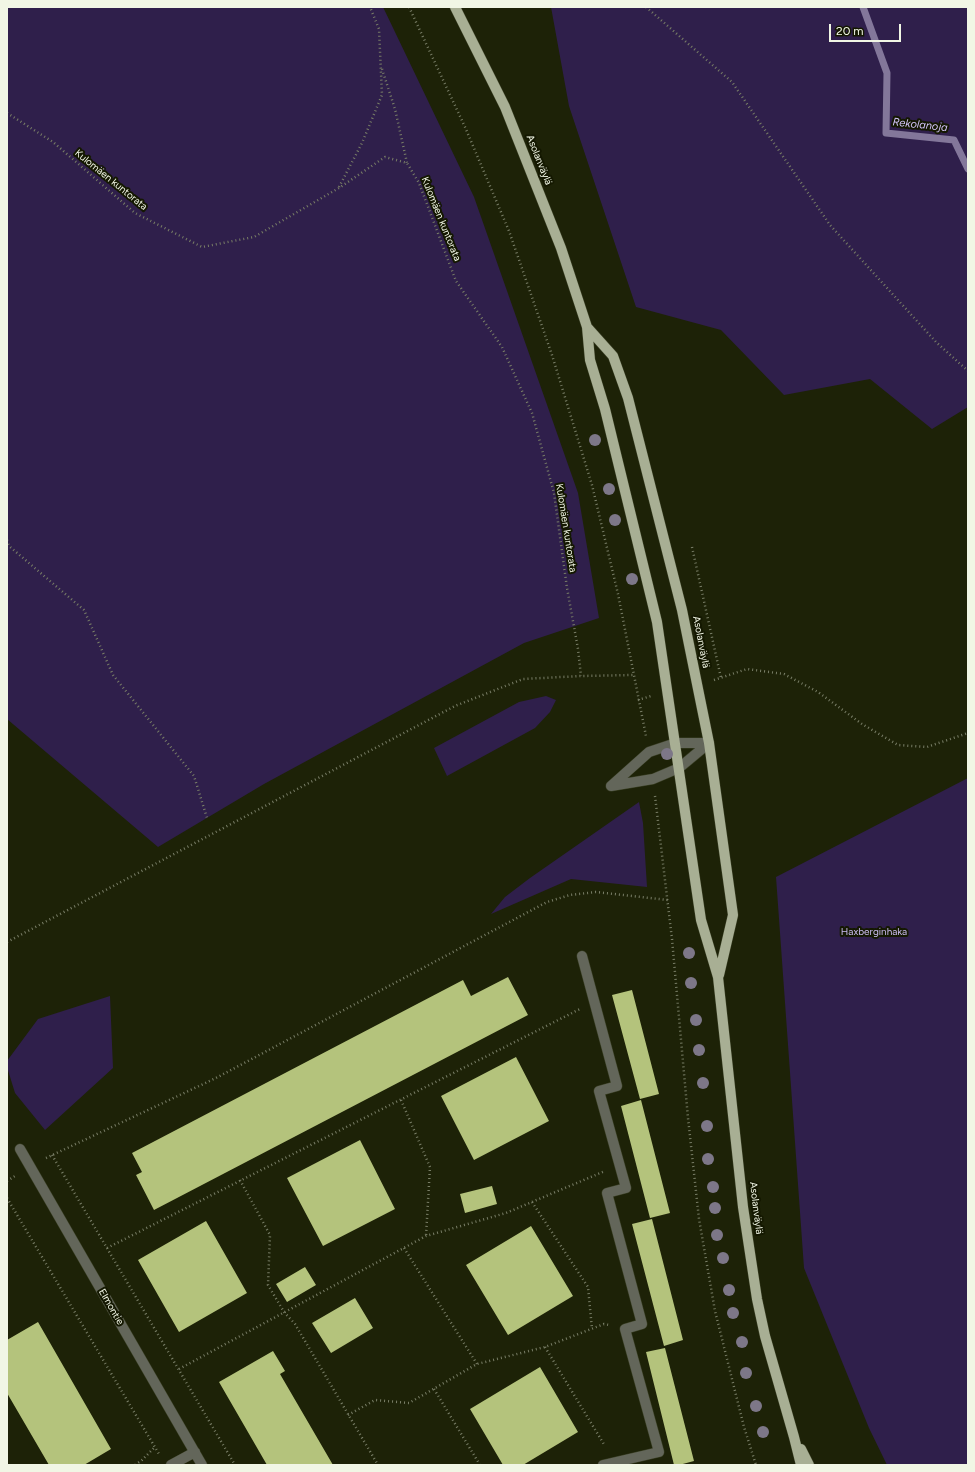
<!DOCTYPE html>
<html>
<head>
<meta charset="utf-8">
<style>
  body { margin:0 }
  #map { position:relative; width:975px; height:1472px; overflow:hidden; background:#1d2207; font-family:Figtree,sans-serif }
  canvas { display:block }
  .frame { position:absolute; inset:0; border:8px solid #f1f6e5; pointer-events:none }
  .scale { position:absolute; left:829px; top:24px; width:72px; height:18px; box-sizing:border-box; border:2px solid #f1f6e5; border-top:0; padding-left:5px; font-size:12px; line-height:14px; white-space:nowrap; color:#f1f6e5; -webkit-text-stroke:3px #141801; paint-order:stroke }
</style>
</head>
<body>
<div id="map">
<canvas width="975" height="1472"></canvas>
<div class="frame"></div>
<div class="scale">20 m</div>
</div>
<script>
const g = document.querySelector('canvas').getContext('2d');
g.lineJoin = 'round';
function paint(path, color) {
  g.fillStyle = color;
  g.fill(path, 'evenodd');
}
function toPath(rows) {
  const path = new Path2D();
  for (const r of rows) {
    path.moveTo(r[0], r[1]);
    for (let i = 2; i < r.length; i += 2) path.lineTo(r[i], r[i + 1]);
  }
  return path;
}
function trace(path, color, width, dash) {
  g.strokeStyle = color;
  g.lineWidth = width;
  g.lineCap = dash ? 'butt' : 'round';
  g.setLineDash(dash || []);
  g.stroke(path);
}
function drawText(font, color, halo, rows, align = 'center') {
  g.font = font + ' Figtree,sans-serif';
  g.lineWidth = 4;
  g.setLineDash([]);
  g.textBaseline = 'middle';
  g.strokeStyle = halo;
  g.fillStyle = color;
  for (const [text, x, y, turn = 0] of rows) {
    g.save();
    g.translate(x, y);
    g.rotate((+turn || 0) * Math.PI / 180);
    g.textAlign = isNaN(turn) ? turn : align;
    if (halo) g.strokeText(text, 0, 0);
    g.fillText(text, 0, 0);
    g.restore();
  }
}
paint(toPath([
  [7,7,383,7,474,197,578,493,599,618,524,643,264,784,158,847,7,719],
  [551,7,968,7,968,407,932,429,870,379,784,395,721,330,636,307,569,106],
  [546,696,556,700,550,712,535,728,447,776,434,748,519,702],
  [968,778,968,1465,887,1465,869,1428,804,1268,776,877],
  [639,802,643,823,647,887,571,879,491,914,505,897,530,878],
  [110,996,113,1068,45,1130,15,1093,7,1067,7,1061,38,1019]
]), '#2f1f4b');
trace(toPath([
  [863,7,887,73,886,133,954,140,968,169]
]), '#83779a', 7);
paint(toPath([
  [508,977,528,1015,154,1210,136,1175,142,1172,132,1153,463,980,471,996],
  [632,990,659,1094,640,1099,612,995],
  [516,1057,549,1121,474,1160,441,1096],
  [641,1100,670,1213,650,1218,621,1106],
  [360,1140,395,1209,323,1246,287,1178],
  [492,1186,497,1204,465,1213,460,1194],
  [652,1219,683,1340,664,1346,632,1224],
  [206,1221,247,1293,179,1332,138,1260],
  [531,1226,573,1296,508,1335,466,1265],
  [305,1267,316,1285,287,1302,276,1284],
  [355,1298,373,1328,331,1353,312,1323],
  [38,1322,111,1449,84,1465,49,1465,7,1393,7,1340],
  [665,1348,694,1461,679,1465,674,1465,646,1352],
  [273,1351,285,1371,280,1374,333,1465,267,1465,219,1382],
  [540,1367,578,1432,523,1465,503,1465,470,1409]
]), '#b4c37c');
const minor = toPath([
  [611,786,649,752,676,743,709,743],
  [611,786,653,779,679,768,709,743],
  [582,956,617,1086,599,1091,626,1188,607,1193,642,1324,625,1329,659,1452,603,1465],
  [20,1149,202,1465],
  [171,1465,195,1452]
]);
const major = toPath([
  [455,7,505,107,561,248,587,327,590,360,605,409,657,622,701,920,718,977,743,1207,757,1299,765,1336,794,1437,801,1465],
  [587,327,613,356,628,398,682,610,709,743,733,915,719,975],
  [801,1449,809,1465]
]);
trace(minor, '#3b4026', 11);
trace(major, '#3b4026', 11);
trace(toPath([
  [409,7,465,127,509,231,552,355,592,485,618,594,646,736],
  [646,7,732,82,830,225,936,342,968,371],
  [382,69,395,109,407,163],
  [7,113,53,142,135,213,202,247,254,237,339,188,385,157,407,163,419,183,456,281,502,347,532,413,554,493,567,588,578,649,581,676],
  [339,187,362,143,382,95,379,29,370,7],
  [7,540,9,546,84,610,113,675,194,776,207,818],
  [692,547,721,678],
  [714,680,747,669,784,674,818,692,862,724,898,745,927,747,968,733],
  [638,700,651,696],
  [655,796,672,939,688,1118,699,1219,715,1311,744,1427,756,1465],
  [7,942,455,706,523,679,581,676,633,675],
  [401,1100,430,1167,426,1236],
  [52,1155,235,1465],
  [46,1158,216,1078,547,902,570,895,596,892,668,900],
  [240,1180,270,1235,268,1285,284,1312,295,1324,378,1465],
  [7,1181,15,1176],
  [7,1198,159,1454],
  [532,1202,588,1287,592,1329],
  [107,1248,580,1009],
  [404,1248,477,1364],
  [545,1347,605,1446],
  [179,1369,426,1236,506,1213,605,1171],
  [434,1389,480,1465],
  [348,1415,375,1400,409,1403,477,1364,545,1347,604,1324,609,1325],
  [135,1465,142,1460,155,1447]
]), '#797e67', 2.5, [1, 3]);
trace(minor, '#63665a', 10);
trace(major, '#a8af94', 10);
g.fillStyle = '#7d7788';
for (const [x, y] of [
  [595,440],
  [609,489],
  [615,520],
  [632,579],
  [667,754],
  [689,953],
  [691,983],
  [696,1020],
  [699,1050],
  [703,1083],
  [707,1126],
  [708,1159],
  [713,1187],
  [715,1208],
  [717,1235],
  [723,1258],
  [729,1290],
  [733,1313],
  [742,1342],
  [746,1373],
  [756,1406],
  [763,1432]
]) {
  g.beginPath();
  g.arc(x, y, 6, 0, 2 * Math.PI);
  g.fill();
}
drawText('10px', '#f1f6e5', '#141801', [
  ["Asolanväylä",539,160,68],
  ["Kulomäen kuntorata",111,180,39],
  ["Kulomäen kuntorata",441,219,68],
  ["Kulomäen kuntorata",566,528,81],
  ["Asolanväylä",701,642,79],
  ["Asolanväylä",756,1208,83],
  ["Elmontie",111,1307,60]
]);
drawText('10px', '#cbbcf1', '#141801', [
  ["Haxberginhaka",874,932]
]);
drawText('italic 11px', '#d5c6fb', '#141801', [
  ["Rekolanoja",920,125,6]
]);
</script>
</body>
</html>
